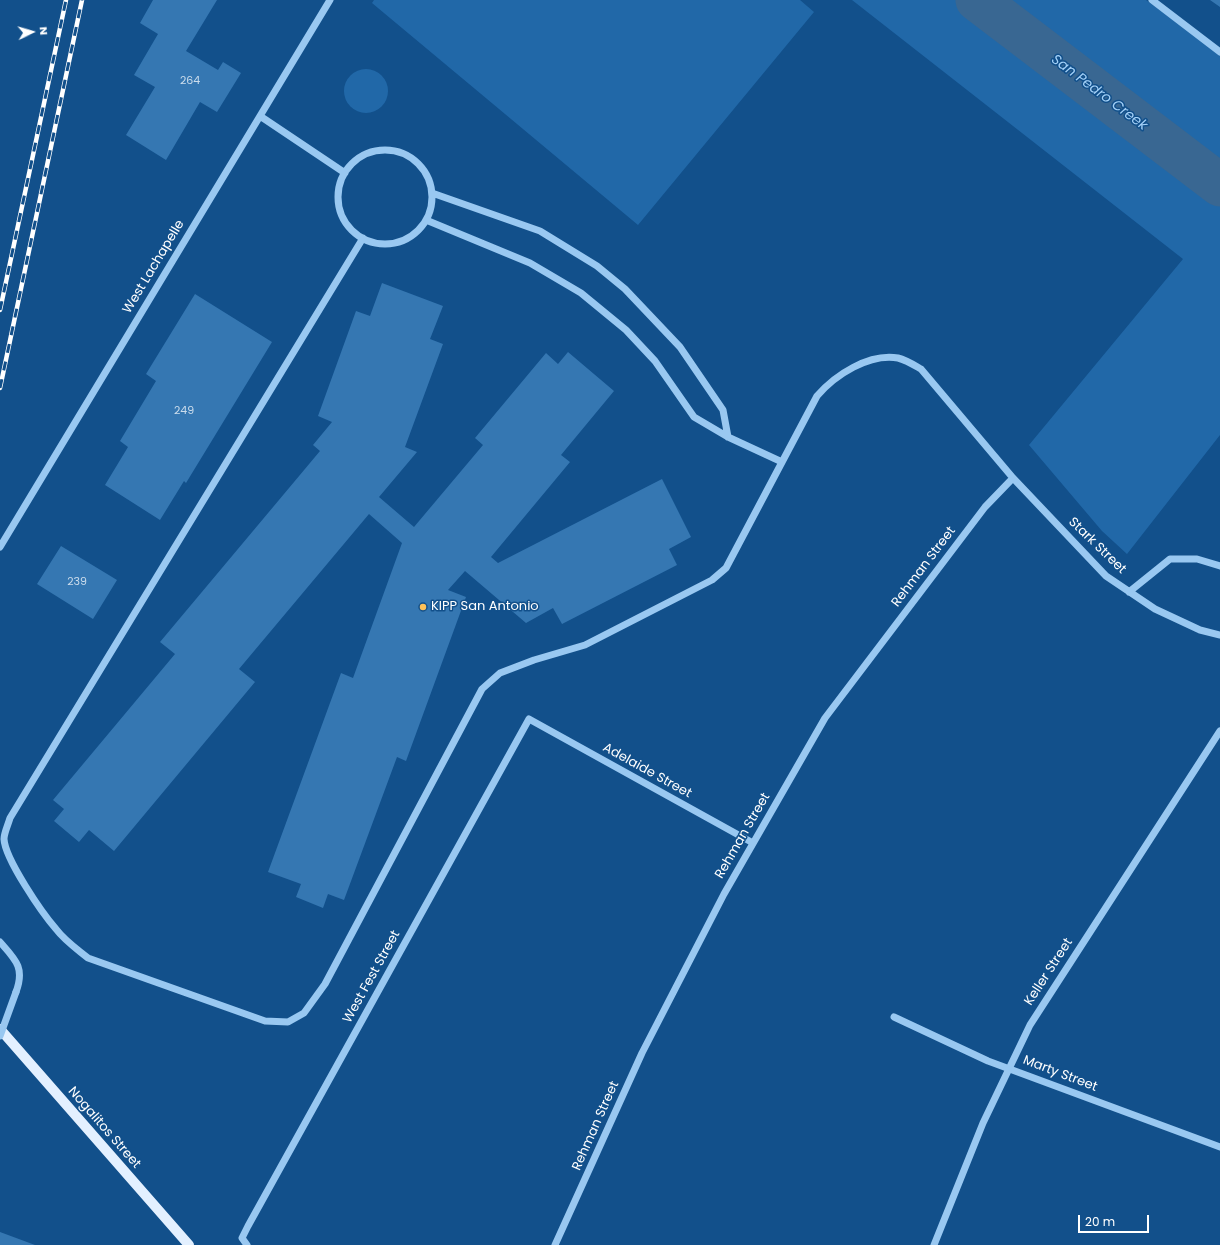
<!DOCTYPE html>
<html>
<head>
<meta charset="utf-8">
<style>
  body { margin:0 }
  #map { position:relative; width:1220px; height:1245px; overflow:hidden; background:#12508b; font-family:Poppins,sans-serif }
  canvas { display:block }
  .north { position:absolute; left:12px; top:12px; width:40px; height:40px; -webkit-text-stroke:3px #12508b; paint-order:stroke; rotate:85deg; font-size:11px; font-weight:700; line-height:16px; text-align:center; color:#fff }
  .north::after { content:''; display:block; margin:auto; width:14px; height:18px; background:#fff; clip-path:polygon(50% 0,100% 100%,50% 72%,0 100%) }
  .scale { position:absolute; left:1078px; top:1215px; width:71px; height:18px; box-sizing:border-box; border:2px solid #fff; border-top:0; padding-left:5px; font-size:12px; line-height:14px; white-space:nowrap; color:#fff; -webkit-text-stroke:3px #12508b; paint-order:stroke }
</style>
</head>
<body>
<div id="map">
<canvas width="1220" height="1245"></canvas>
<div class="north">N</div>
<div class="scale">20 m</div>
</div>
<script>
const g = document.querySelector('canvas').getContext('2d');
g.lineJoin = 'round';
function paint(path, color) { g.fillStyle = color; g.fill(path, 'evenodd'); }
function strokePath(path, color, width, dash) { g.strokeStyle = color; g.lineWidth = width; g.lineCap = dash ? 'butt' : 'round'; g.setLineDash(dash || []); g.stroke(path); }
function write(font, color, halo, rows, align = 'center') {
  g.font = font + ' Poppins,sans-serif'; g.lineWidth = 3; g.setLineDash([]); g.textBaseline = 'middle'; g.strokeStyle = halo; g.fillStyle = color; for (const [text, x, y, turn = 0] of rows) {
    g.save(); g.translate(x, y); g.rotate((+turn || 0) * Math.PI / 180); g.textAlign = isNaN(turn) ? turn : align; if (halo) g.strokeText(text, 0, 0); g.fillText(text, 0, 0); g.restore();
  }
}
paint(new Path2D(`
  M 374,0 L 800,0 L 814,12 L 638,225 L 372,3 Z
  M 852,0 L 1146,0 L 1220,54 L 1220,435 L 1127,554 L 1102,531 L 1029,445 L 1183,259 Z
  M344 91a22 22 0 1 1 44 0a22 22 0 1 1-44 0Z`), '#2168a8');
strokePath(new Path2D(`
  M 977,0 L 1220,185`), '#396792', 43);
paint(new Path2D(`
  M 153,0 L 217,0 L 186,51 L 218,70 L 223,62 L 241,73 L 217,112 L 200,102 L 166,160 L 126,135 L 155,87 L 134,75 L 158,34 L 140,23 Z
  M 1210,0 L 1220,0 L 1220,7 Z
  M 382,283 L 443,306 L 430,339 L 443,344 L 405,447 L 417,452 L 379,497 L 414,527 L 483,445 L 475,438 L 546,353 L 558,364 L 568,352 L 614,391 L 561,455 L 570,462 L 491,557 L 498,563 L 662,479 L 691,537 L 669,549 L 677,565 L 562,624 L 553,608 L 526,623 L 465,571 L 448,590 L 466,597 L 406,761 L 397,757 L 344,900 L 328,894 L 323,908 L 296,897 L 301,884 L 268,872 L 341,673 L 353,678 L 402,543 L 369,514 L 239,669 L 255,682 L 114,851 L 89,830 L 79,842 L 54,821 L 64,809 L 53,800 L 175,654 L 160,642 L 320,451 L 313,445 L 332,422 L 318,416 L 356,311 L 370,316 Z
  M 195,294 L 272,342 L 186,483 L 184,481 L 160,520 L 105,485 L 128,447 L 120,441 L 156,381 L 146,374 Z
  M 61,546 L 117,580 L 93,619 L 37,584 Z
  M 0,1232 L 35,1245 L 0,1245 Z`), '#3577b2');
strokePath(new Path2D(`
  M 1152,0 L 1220,52
  M 260,116 L 345,173
  M338 197a47 47 0 1 1 94 0a47 47 0 1 1-94 0Z
  M 432,193 L 540,231 L 597,266 L 625,289 L 680,347 L 723,410 L 728,437
  M 426,220 L 530,263 L 581,293 L 626,330 L 655,361 L 694,417 L 728,437 L 782,462
  M 363,238 L 10,818 C 8,825 4,833 4,839 C 5,859 42,913 56,929 C 65,941 77,949 88,958 L 265,1021 L 288,1022 L 304,1013 L 325,984 L 482,689 L 500,673 L 534,660 L 585,645 L 712,580 L 726,568 L 817,396 C 835,375 869,353 898,358 C 906,360 914,365 921,369 L 1013,478 L 1106,576 L 1155,609 L 1200,630 L 1220,635
  M 0,547 L 330,0
  M 1129,592 L 1170,559 L 1197,559 L 1220,566
  M 0,942 C 16,960 25,968 16,992
  M 894,1017 L 988,1061 L 1220,1147
  M 247,1245 L 242,1238 L 248,1226 L 529,719 L 753,843
  M 555,1245 L 642,1053 L 724,894 L 825,718 L 985,507 L 1013,478
  M 934,1245 L 983,1123 L 1030,1025 L 1220,731`), '#99c8f1', 7);
strokePath(new Path2D(`
  M 0,1029 L 189,1245`), '#e3f0ff', 10);
const rail = new Path2D(`
  M 0,310 L 66,0
  M 0,388 L 82,0`);
strokePath(rail, '#fff', 4.5);
strokePath(rail, '#12508b', 3, [9]);
strokePath(new Path2D(`
  M 0,1036 L 16,992`), '#99c8f1', 7);
for (const [x, y, r, color] of [
  [423,607,4,"#ffc259"]
]) { const dot = new Path2D(); dot.arc(x, y, r, 0, 2 * Math.PI); g.fillStyle = color; g.fill(dot); strokePath(dot, '#12508b', 1.5); }
write('11px', '#ccddec', null, [
  ["264",190,81],
  ["249",184,411],
  ["239",77,582]
]);
write('13px', '#fff', '#12508b', [
  ["West Lachapelle",154,267,-59],
  ["Stark Street",1097,546,44],
  ["Rehman Street",924,567,-53],
  ["Adelaide Street",647,771,29],
  ["Rehman Street",743,836,-60],
  ["Keller Street",1049,972,-57],
  ["West Fest Street",372,977,-61],
  ["Marty Street",1060,1074,21],
  ["Rehman Street",596,1126,-66],
  ["Nogalitos Street",104,1128,49]
]);
write('13px', '#fff', '#12508b', [
  ["KIPP San Antonio",431,607]
], 'left');
write('italic 14px', '#a4d1f8', '#12508b', [
  ["San Pedro Creek",1099,93,37]
]);
</script>
</body>
</html>
